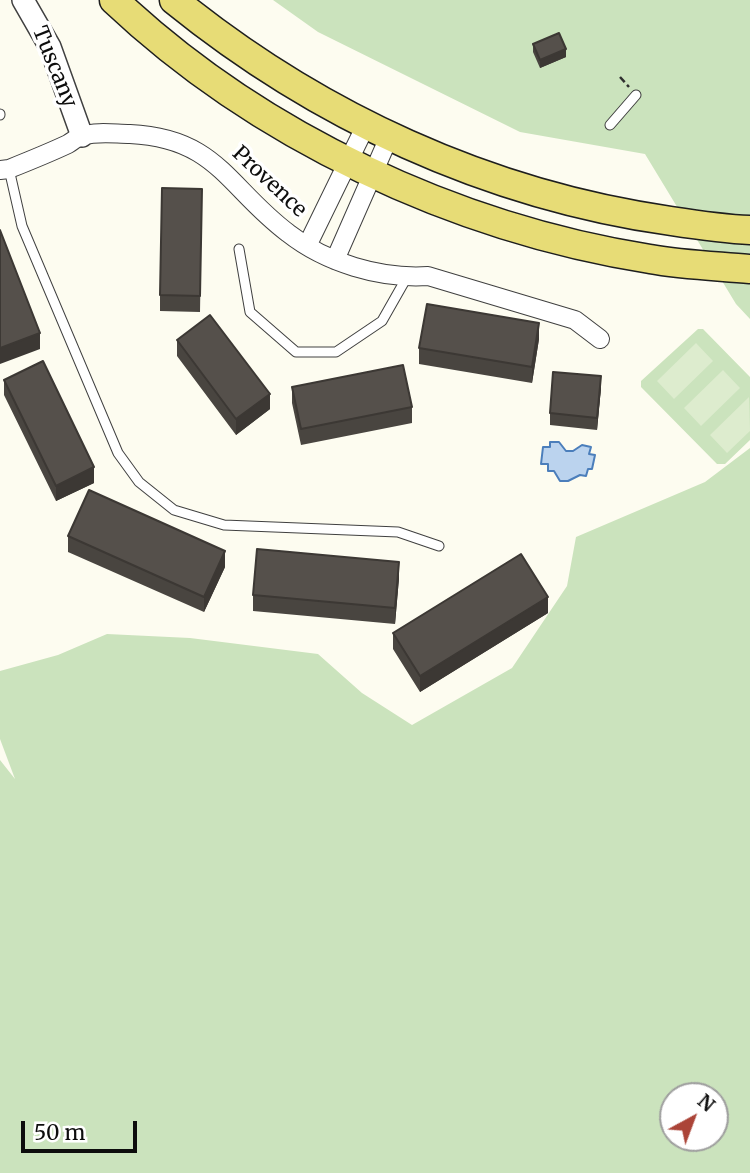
<!DOCTYPE html>
<html>
<head>
<meta charset="utf-8">
<style>
  body { margin:0 }
  #map { position:relative; width:750px; height:1173px; overflow:hidden; background:#fdfcf0; font-family:Merriweather,serif }
  canvas { display:block }
  .north { position:absolute; left:659px; top:1082px; width:70px; height:70px; box-sizing:border-box; background:#fff; border:2px solid #9e9e9e; border-radius:50%; rotate:41deg; font-size:19px; font-weight:700; line-height:28px; text-align:center; color:#0d0d0d }
  .north::after { content:''; display:block; margin:auto; width:24px; height:32px; background:#ab4438; clip-path:polygon(50% 0,100% 100%,50% 72%,0 100%) }
  .scale { position:absolute; left:21px; top:1121px; width:116px; height:32px; box-sizing:border-box; border:4px solid #0d0d0d; border-top:0; padding-left:9px; font-size:21px; line-height:24px; white-space:nowrap; color:#0d0d0d; -webkit-text-stroke:5px #fff; paint-order:stroke }
</style>
</head>
<body>
<div id="map">
<canvas width="750" height="1173"></canvas>
<div class="north">N</div>
<div class="scale">50 m</div>
</div>
<script>
const g = document.querySelector('canvas').getContext('2d');
g.lineJoin = 'round';
function paint(path, color) { g.fillStyle = color; g.fill(path, 'evenodd'); }
function strokePath(path, color, width, dash) { g.strokeStyle = color; g.lineWidth = width; g.lineCap = dash ? 'butt' : 'round'; g.setLineDash(dash || []); g.stroke(path); }
function write(font, color, halo, rows, align = 'center') {
  g.font = font + ' Merriweather,serif'; g.lineWidth = 7; g.setLineDash([]); g.textBaseline = 'middle'; g.strokeStyle = halo; g.fillStyle = color; for (const [text, x, y, turn = 0] of rows) {
    g.save(); g.translate(x, y); g.rotate((+turn || 0) * Math.PI / 180); g.textAlign = isNaN(turn) ? turn : align; if (halo) g.strokeText(text, 0, 0); g.fillText(text, 0, 0); g.restore();
  }
}
paint(new Path2D(`
  M 273,0 L 750,0 L 750,319 L 736,304 L 645,154 L 520,132 L 318,32 Z
  M 698,329 L 703,329 L 750,377 L 750,440 L 725,464 L 717,464 L 641,387 L 641,381 Z
  M 750,448 L 750,1173 L 0,1173 L 0,760 L 15,779 L 0,739 L 0,671 L 58,655 L 107,634 L 190,638 L 318,654 L 362,693 L 412,725 L 512,668 L 567,586 L 576,537 L 705,482 ZM 673,1096 L 715,1096 L 715,1138 L 673,1138 Z`), '#cbe3bd');
paint(new Path2D(`
  M 696,343 L 713,361 L 674,399 L 657,381 Z
  M 723,370 L 740,388 L 701,426 L 684,408 Z
  M 749,397 L 750,431 L 727,453 L 710,435 Z`), '#ddecce');
const water = new Path2D(`
  M 550,442 L 559,442 L 566,451 L 573,451 L 582,445 L 591,447 L 589,454 L 595,455 L 592,469 L 588,469 L 586,476 L 580,475 L 568,481 L 560,481 L 554,471 L 548,471 L 548,464 L 541,464 L 543,447 L 550,447 Z`);
paint(water, '#bbd3ee');
strokePath(water, '#4b7ebb', 2);
const service = new Path2D(`
  M 0,114 L 0,115
  M 610,125 L 636,95
  M 9,169 L 22,226 L 118,453 L 139,482 L 174,510 L 224,525 L 398,532 L 439,546
  M 239,249 L 250,312 L 296,352 L 336,352 L 382,321 L 407,277`);
const minor = new Path2D(`
  M 0,170 L 9,169 C 29,161 49,153 68,144 C 73,141 77,137 82,136 C 97,131 115,134 130,134 C 217,138 228,188 288,233 C 326,263 380,279 428,276 L 575,320 L 600,339
  M 307,246 L 366,125
  M 335,260 L 389,137`);
const tertiary = new Path2D(`
  M 23,0 L 50,47 L 82,136`);
const primary = new Path2D(`
  M 114,0 C 258,136 455,228 650,259 C 683,265 717,266 750,269
  M 174,0 C 317,116 488,195 671,221 C 697,225 723,229 750,230`);
strokePath(service, '#404040', 11);
strokePath(minor, '#404040', 20);
strokePath(tertiary, '#404040', 24);
strokePath(primary, '#1e1e1e', 31);
strokePath(new Path2D(`
  M 620,77 L 629,87`), '#2f2f2f', 2.5, [7, 3.5]);
strokePath(service, '#fff', 9);
strokePath(minor, '#fff', 18);
strokePath(tertiary, '#fff', 21);
strokePath(primary, '#e7dc76', 28);
paint(new Path2D(`
  M 533,44 L 566,57 L 540,68 L 533,52 Z
  M 202,189 L 200,312 L 160,311 L 160,295 Z
  M 539,339 L 532,383 L 419,364 L 419,348 Z
  M 177,340 L 270,409 L 236,435 L 177,356 Z
  M 4,380 L 94,483 L 56,501 L 4,395 Z
  M 292,387 L 412,407 L 412,423 L 301,445 L 292,403 Z
  M 601,388 L 597,430 L 550,425 L 550,413 Z
  M 68,536 L 225,567 L 204,612 L 68,552 Z
  M 399,578 L 395,624 L 253,611 L 253,595 Z
  M 548,613 L 420,692 L 393,649 L 393,633 Z`), '#494540');
paint(new Path2D(`
  M 566,49 L 566,57 L 540,68 L 540,60 Z
  M 539,323 L 539,339 L 532,383 L 532,367 Z
  M 40,333 L 40,349 L 0,364 L 0,348 Z
  M 601,376 L 601,388 L 597,430 L 597,418 Z
  M 270,394 L 270,409 L 236,435 L 236,419 Z
  M 94,467 L 94,483 L 56,501 L 56,486 Z
  M 225,551 L 225,567 L 204,612 L 204,597 Z
  M 399,562 L 399,578 L 395,624 L 395,608 Z
  M 548,597 L 548,613 L 420,692 L 420,676 Z`), '#3c3834');
const building = new Path2D(`
  M 559,33 L 566,49 L 540,60 L 533,44 Z
  M 162,188 L 202,189 L 200,296 L 160,295 Z
  M 0,230 L 40,333 L 0,348 Z
  M 427,304 L 539,323 L 532,367 L 419,348 Z
  M 210,315 L 270,394 L 236,419 L 177,340 Z
  M 43,361 L 94,467 L 56,486 L 4,380 Z
  M 403,365 L 412,407 L 301,429 L 292,387 Z
  M 553,372 L 601,376 L 597,418 L 550,413 Z
  M 89,490 L 225,551 L 204,597 L 68,536 Z
  M 257,549 L 399,562 L 395,608 L 253,595 Z
  M 521,554 L 548,597 L 420,676 L 393,633 Z`);
paint(building, '#55504b');
strokePath(building, '#3c3834', 2);
write('21px', '#0d0d0d', '#fff', [
  ["Tuscany",54,67,68],
  ["Provence",269,182,43]
]);
</script>
</body>
</html>
